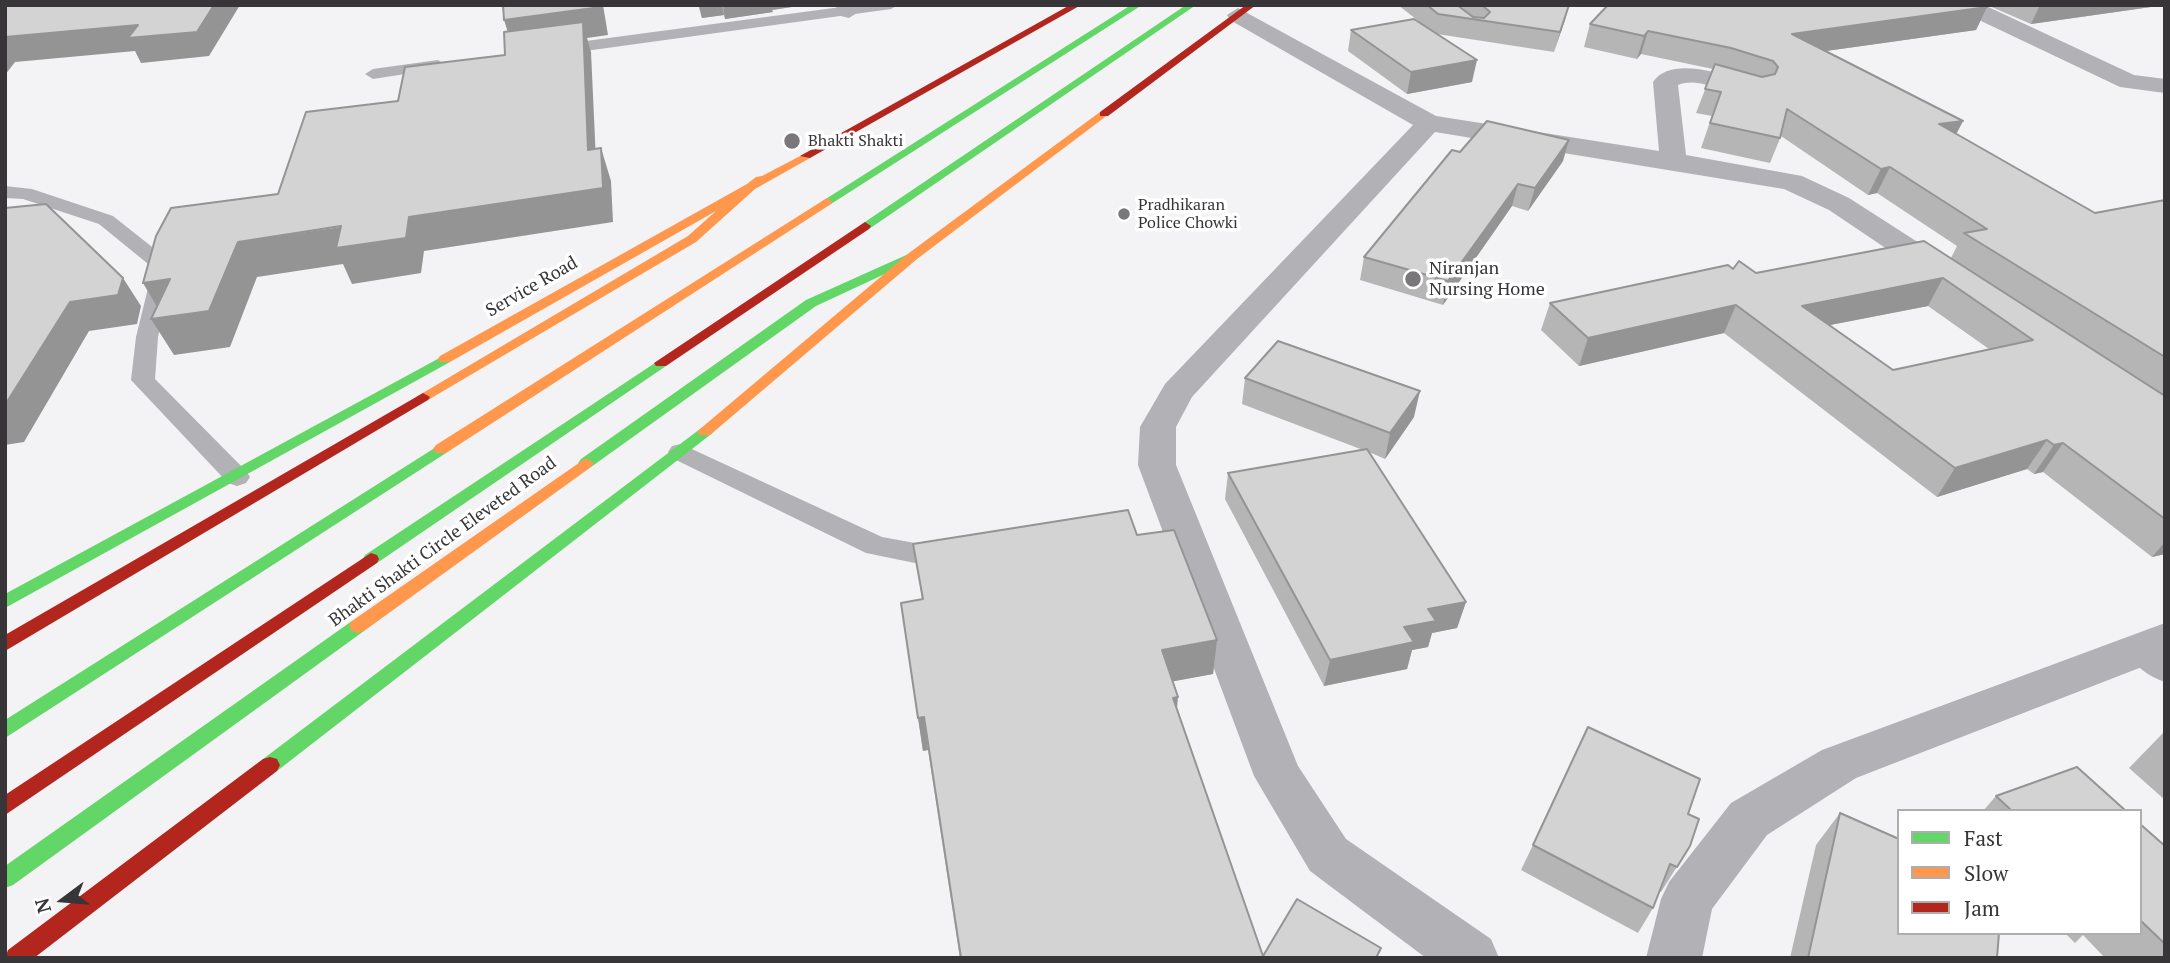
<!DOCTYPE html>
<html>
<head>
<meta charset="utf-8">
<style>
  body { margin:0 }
  #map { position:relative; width:2170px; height:963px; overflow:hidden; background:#f3f2f4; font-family:"PT Serif",serif }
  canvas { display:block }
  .frame { position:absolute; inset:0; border:7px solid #373537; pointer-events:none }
  .legend { position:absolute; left:1897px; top:809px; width:245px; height:126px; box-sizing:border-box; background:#fff; border:2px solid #afaeaf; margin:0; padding:9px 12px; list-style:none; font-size:21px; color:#373537 }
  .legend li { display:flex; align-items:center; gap:14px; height:35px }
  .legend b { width:35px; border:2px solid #afaeaf }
  .north { position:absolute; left:28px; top:865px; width:70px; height:70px; -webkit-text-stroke:5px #fff; paint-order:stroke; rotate:254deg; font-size:19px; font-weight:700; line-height:28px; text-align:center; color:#373537 }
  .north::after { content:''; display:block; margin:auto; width:24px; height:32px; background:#373537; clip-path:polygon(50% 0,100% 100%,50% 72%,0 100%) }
</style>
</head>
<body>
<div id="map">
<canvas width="2170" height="963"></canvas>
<div class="frame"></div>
<ul class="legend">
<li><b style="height:9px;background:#63d668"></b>Fast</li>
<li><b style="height:9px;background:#ff974d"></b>Slow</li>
<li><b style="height:9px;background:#b3261e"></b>Jam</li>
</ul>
<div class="north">N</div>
</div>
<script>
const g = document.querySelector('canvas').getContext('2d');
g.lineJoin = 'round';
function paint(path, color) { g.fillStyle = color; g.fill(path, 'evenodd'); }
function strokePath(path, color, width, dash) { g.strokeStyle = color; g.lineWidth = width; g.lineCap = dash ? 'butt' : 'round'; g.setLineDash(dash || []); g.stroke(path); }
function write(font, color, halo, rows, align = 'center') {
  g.font = font + ' "PT Serif",serif'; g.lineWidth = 7; g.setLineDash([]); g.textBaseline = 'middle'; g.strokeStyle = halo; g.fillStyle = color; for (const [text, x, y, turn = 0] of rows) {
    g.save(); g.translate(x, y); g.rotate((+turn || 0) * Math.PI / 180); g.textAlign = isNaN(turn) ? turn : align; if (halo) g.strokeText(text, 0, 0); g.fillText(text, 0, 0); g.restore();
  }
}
paint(new Path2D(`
  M 856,5 L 898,5 L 891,9 L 556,55 L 548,50 L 556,45 Z
  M 438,60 L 446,65 L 444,68 L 373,79 L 365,74 L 373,69 Z
  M 5,186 L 32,189 L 113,216 L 171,262 L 175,266 L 158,337 L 155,379 L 246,471 L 250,477 L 246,483 L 237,486 L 228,483 L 131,380 L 136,337 L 153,268 L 99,224 L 23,199 L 5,198 Z
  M 681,444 L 882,537 L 915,543 L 948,538 L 958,541 L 962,548 L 958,555 L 915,563 L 866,553 L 672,458 L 668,452 L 672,446 Z
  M 2140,638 L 2165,653 L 2165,682 C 2149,677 2133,665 2125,650 L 2129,642 Z`), '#b2b1b6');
paint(new Path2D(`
  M 835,5 L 857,5 L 860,11 L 849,18 L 841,16 Z
  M 1955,5 L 1984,5 L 2134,75 L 2165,79 L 2165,93 L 2120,87 L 1958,10 Z
  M 1238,8 L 1436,116 L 1659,151 L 1653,82 C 1673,52 1736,79 1763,87 L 1766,92 L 1763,97 C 1734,104 1707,74 1678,85 L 1686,155 L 1802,176 L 1849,198 L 1955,266 L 1960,273 L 1955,280 L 1944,282 L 1933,280 L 1829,210 L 1784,189 L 1435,132 L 1192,397 L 1176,427 L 1176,465 L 1298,766 L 1346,839 L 1491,939 L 1499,958 L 1426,958 L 1310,871 L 1254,776 L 1138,465 L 1140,427 L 1165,384 L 1413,125 L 1230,20 L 1227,15 Z
  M 2165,623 L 2165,658 L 1856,778 L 1767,835 L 1712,909 L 1702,958 L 1646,958 L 1661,899 L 1669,882 L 1731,803 L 1822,750 Z`), '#b2b1b6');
paint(new Path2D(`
  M 1131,5 L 1142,5 L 831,204 L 827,206 L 821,202 Z
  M 1186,5 L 1196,5 L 869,229 L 865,230 L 859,226 Z
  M 913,252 L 917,253 L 917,259 L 816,306 L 591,467 L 581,467 L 578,463 L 581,459 L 806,300 Z
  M 445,355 L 450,356 L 452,359 L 450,362 L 5,608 L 5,594 Z
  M 661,359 L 668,363 L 666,366 L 377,563 L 365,563 L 363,559 L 365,555 Z
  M 705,427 L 710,429 L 713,432 L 710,435 L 277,771 L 270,773 L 263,771 L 260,765 L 263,759 L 700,429 Z
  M 441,444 L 449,449 L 446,453 L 5,738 L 5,720 Z
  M 358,619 L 364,621 L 367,626 L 364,631 L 13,885 L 5,888 L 5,866 L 352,621 Z`), '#63d668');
paint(new Path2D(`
  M 1100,112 L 1109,114 L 917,259 L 710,435 L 700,435 L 697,432 L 700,429 L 909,253 Z
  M 806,153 L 812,156 L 810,158 L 755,189 L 696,242 L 428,400 L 423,401 L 416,397 L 688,236 L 716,211 L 450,362 L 440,362 L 438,359 L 440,356 L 747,184 L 756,177 L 762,176 Z
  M 827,198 L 833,202 L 831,204 L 446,453 L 436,453 L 433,449 L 436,445 Z
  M 586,458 L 594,463 L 591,467 L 364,631 L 358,633 L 352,631 L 349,626 L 352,621 Z`), '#ff974d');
paint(new Path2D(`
  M 1070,5 L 1081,5 L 810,158 L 800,156 Z
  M 1246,5 L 1256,5 L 1108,116 L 1100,116 L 1100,112 Z
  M 865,222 L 871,226 L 869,229 L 666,366 L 656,366 L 654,363 Z
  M 423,393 L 430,397 L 428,400 L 5,651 L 5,635 Z
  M 371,553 L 377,555 L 379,559 L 377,563 L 5,815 L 5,795 Z
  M 270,757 L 277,759 L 280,765 L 277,771 L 34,958 L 5,958 L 8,950 L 263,759 Z`), '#b3261e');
paint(new Path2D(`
  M 698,5 L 805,5 L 772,10 L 773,12 L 725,19 L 724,15 L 702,18 Z
  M 1398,5 L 1569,5 L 1554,52 L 1437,34 L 1472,82 L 1407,94 L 1348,51 L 1351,30 L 1426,27 Z
  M 1987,5 L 2165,5 L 2031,24 Z
  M 1987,7 L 1976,30 L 1826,51 L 1963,121 L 1956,134 L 2095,213 L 2165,200 L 2165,554 L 2152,557 L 2043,472 L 2034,474 L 2027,469 L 1937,497 L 1724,333 L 1579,366 L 1541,330 L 1550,303 L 1733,269 L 1756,273 L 1951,258 L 1957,246 L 1877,193 L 1868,195 L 1781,136 L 1770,163 L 1701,148 L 1712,116 L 1696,113 L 1713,69 L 1641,54 L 1637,59 L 1584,47 L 1590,24 ZM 1928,306 L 1989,349 L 1893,370 L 1830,325 Z
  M 1460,152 L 1563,161 L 1528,211 L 1512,206 L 1443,305 L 1360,280 L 1364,257 Z
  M 1245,378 L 1414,417 L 1385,459 L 1369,452 L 1466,602 L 1457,628 L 1432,633 L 1428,647 L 1412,650 L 1407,669 L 1324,686 L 1225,499 L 1228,473 L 1363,450 L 1242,404 Z
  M 1137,535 L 1217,640 L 1213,674 L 1173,681 L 1177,710 L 1263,956 L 1378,958 L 960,958 L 928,750 L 923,751 L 901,603 L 922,599 L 913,544 Z
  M 2164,732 L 2165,732 L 2165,800 L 2129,768 Z
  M 1996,796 L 2126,811 L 1983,811 Z
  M 1840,813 L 1899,933 L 1997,958 L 1790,958 L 1816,845 Z
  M 1688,814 L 1690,846 L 1661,892 L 1660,891 L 1653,908 L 1638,933 L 1521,870 L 1533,845 Z
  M 2140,824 L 2165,846 L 2165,958 L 2105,958 L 2083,935 L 2075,943 L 2065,933 L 2140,933 Z`), '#b6b5b6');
paint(new Path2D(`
  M 214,5 L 240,5 L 209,56 L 141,63 L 135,51 L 15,62 L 5,75 L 5,37 L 138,25 Z
  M 603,5 L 608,35 L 587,38 L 591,52 L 597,183 L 513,48 L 504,20 Z
  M 699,5 L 722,5 L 724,15 L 702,18 Z
  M 723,5 L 805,5 L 772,10 L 773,12 L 725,19 Z
  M 1569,5 L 1565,20 L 1554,52 L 1560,32 Z
  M 2040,5 L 2165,5 L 2031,24 Z
  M 1987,7 L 1976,30 L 1783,57 L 1792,34 Z
  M 1648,31 L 1641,54 L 1637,59 L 1644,36 Z
  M 1477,60 L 1472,82 L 1407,94 L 1411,72 Z
  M 1963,121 L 1950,146 L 1939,124 Z
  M 1569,140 L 1563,161 L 1528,211 L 1535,188 Z
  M 601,148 L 611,181 L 613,222 L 424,251 L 421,273 L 352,284 L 343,264 L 257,277 L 230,347 L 174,355 L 151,319 L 163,317 L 143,283 L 238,242 L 409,217 Z
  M 1890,167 L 1877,193 L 1868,195 L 1881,169 Z
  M 1518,184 L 1512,206 L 1443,305 L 1448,281 Z
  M 123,278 L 141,306 L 137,324 L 89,331 L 24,442 L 5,445 L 5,405 L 70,302 Z
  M 1943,278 L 1928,306 L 1789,333 L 1802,306 Z
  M 1736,305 L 1724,333 L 1579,366 L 1588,338 Z
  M 1420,391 L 1414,417 L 1385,459 L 1390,433 Z
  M 2047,440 L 2027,469 L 1937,497 L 1955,468 Z
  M 2063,443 L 2043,472 L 2034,474 L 2054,445 Z
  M 2165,542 L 2165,554 L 2152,557 Z
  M 1466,602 L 1457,628 L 1432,633 L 1428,647 L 1412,650 L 1407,669 L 1324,686 L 1330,660 L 1404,627 L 1428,609 Z
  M 1217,640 L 1213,674 L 1159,684 L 1162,650 Z
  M 1178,697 L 1175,730 L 1173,698 Z
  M 924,717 L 928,750 L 923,751 L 918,718 Z`), '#949494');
const building = new Path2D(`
  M 5,5 L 214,5 L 197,32 L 128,38 L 138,25 L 5,37 Z
  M 503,5 L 600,5 L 601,7 L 504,20 Z
  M 1427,5 L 1457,5 L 1473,17 L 1484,18 L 1490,12 L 1482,5 L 1569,5 L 1560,32 L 1438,14 Z
  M 1608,5 L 1987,5 L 1987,7 L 1792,34 L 1963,121 L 1939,124 L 2095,213 L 2165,200 L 2165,357 L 1964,233 L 1987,229 L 1890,167 L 1881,169 L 1787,109 L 1780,138 L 1710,123 L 1721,92 L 1705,89 L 1715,64 L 1762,77 L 1775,74 L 1778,67 L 1773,61 L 1731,48 L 1648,31 L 1644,36 L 1590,24 Z
  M 1414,19 L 1477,60 L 1411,72 L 1351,30 Z
  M 583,22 L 588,150 L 601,148 L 603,188 L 409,217 L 406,238 L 336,248 L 341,226 L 238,242 L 209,311 L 151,319 L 170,279 L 143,283 L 156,236 L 171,208 L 278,194 L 306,112 L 398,101 L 405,67 L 505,55 L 504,32 Z
  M 1487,121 L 1569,140 L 1535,188 L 1518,184 L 1448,281 L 1364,257 L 1452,150 L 1460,152 Z
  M 46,204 L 123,278 L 118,295 L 70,302 L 5,405 L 5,208 Z
  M 1924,241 L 2165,396 L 2165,519 L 2063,443 L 2054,445 L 2047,440 L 1955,468 L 1736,305 L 1588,338 L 1550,303 L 1728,265 L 1733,269 L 1739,261 L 1756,273 ZM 1943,278 L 2033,340 L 1893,370 L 1802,306 Z
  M 1278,341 L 1420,391 L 1390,433 L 1245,378 Z
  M 1367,449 L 1466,602 L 1428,609 L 1436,621 L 1404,627 L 1414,642 L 1330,660 L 1228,473 Z
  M 1128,510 L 1137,535 L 1174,530 L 1217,640 L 1162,650 L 1178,697 L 1173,698 L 1263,956 L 1297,899 L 1381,948 L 1376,958 L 961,958 L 924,717 L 918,718 L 901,603 L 923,599 L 913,544 Z
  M 1588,727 L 1700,779 L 1688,814 L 1699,819 L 1690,846 L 1677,867 L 1670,864 L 1653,908 L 1533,845 Z
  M 2077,767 L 2126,811 L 2012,811 L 1996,796 Z
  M 1840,813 L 1899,839 L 1899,933 L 1999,933 L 1997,958 L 1808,958 Z
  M 2140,824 L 2165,846 L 2165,944 L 2140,920 Z`);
paint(building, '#d4d3d4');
strokePath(building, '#949494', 2);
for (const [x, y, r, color] of [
  [792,141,9,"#797779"],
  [1124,214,7,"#797779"],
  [1413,279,9,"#797779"]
]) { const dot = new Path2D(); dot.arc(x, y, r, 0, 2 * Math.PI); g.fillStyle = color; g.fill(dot); strokePath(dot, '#fff', 2.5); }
write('16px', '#373537', '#fff', [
  ["Bhakti Shakti",808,141],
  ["Pradhikaran",1138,205],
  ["Police Chowki",1138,223]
], 'left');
write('18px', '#373537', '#fff', [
  ["Niranjan",1429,269],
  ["Nursing Home",1429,290]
], 'left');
write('18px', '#373537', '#fff', [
  ["Service Road",532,287,-30],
  ["Bhakti Shakti Circle Eleveted Road",443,542,-36]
]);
</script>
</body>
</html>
